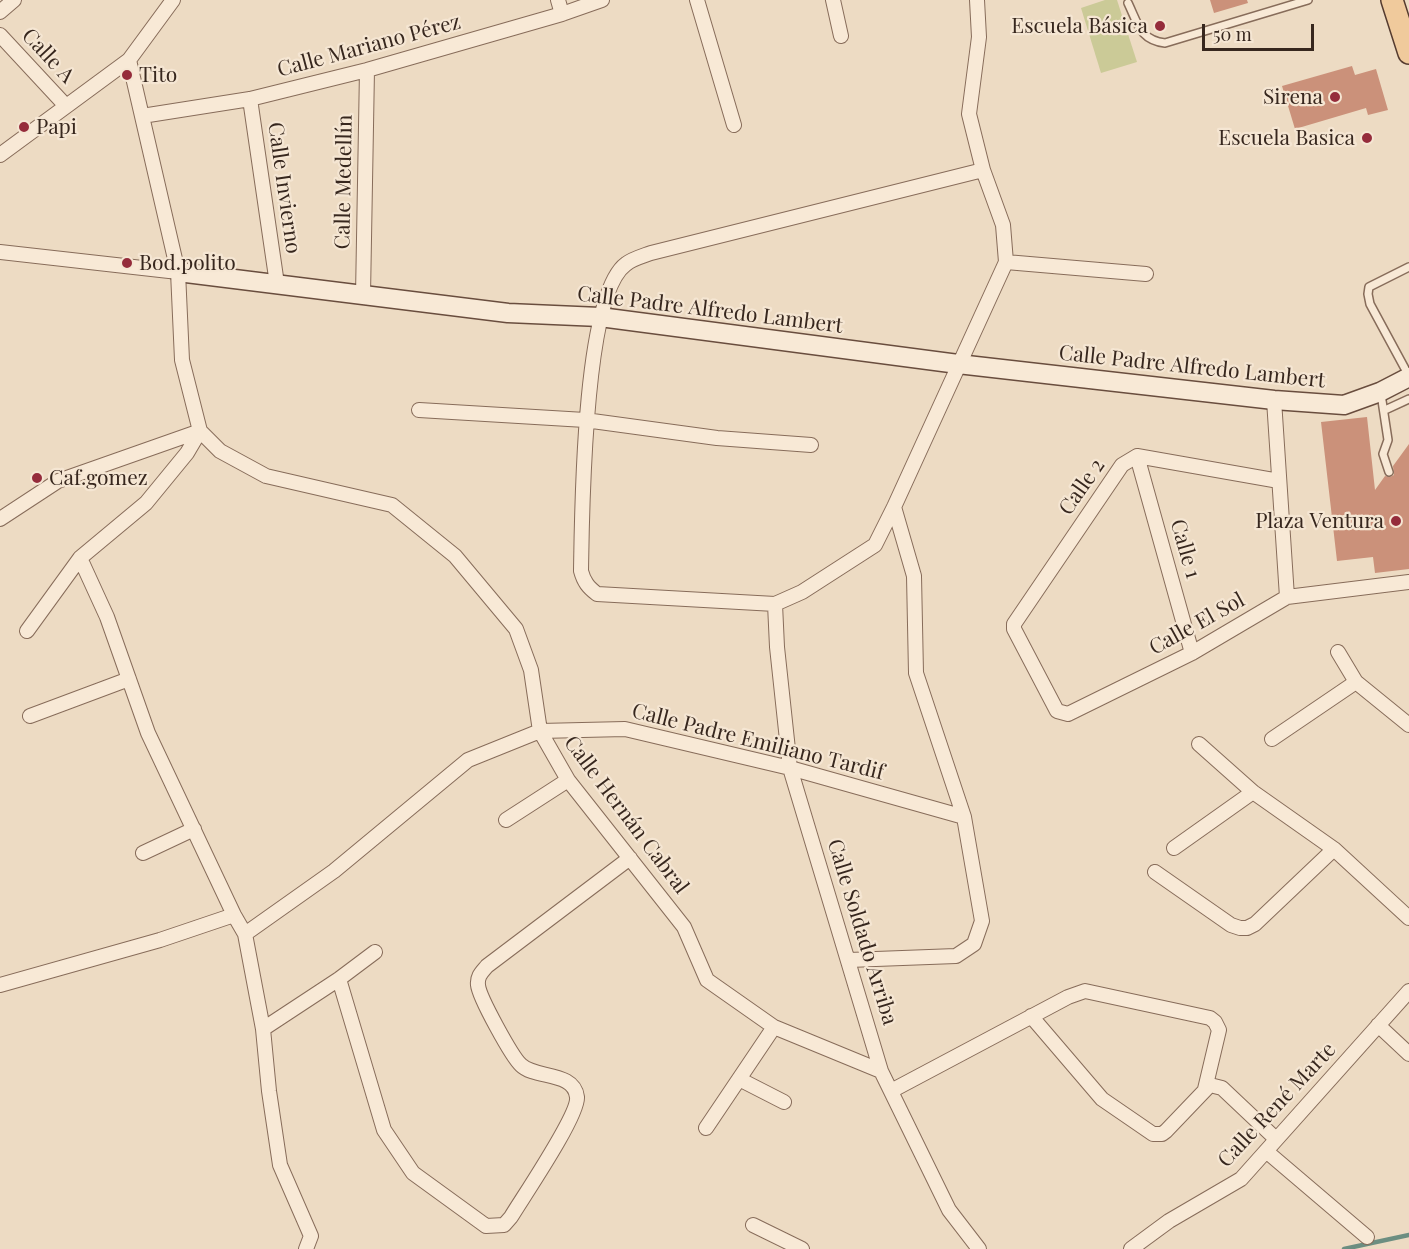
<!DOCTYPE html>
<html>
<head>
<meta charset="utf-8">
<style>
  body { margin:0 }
  #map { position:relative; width:1409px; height:1249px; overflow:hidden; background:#eddbc3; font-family:"Playfair Display",serif }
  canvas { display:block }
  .scale { position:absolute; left:1202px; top:24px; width:112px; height:27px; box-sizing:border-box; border:3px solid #37271e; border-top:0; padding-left:8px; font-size:18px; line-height:21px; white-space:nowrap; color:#37271e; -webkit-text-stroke:4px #f5e6d3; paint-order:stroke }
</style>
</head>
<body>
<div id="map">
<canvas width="1409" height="1249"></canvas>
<div class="scale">50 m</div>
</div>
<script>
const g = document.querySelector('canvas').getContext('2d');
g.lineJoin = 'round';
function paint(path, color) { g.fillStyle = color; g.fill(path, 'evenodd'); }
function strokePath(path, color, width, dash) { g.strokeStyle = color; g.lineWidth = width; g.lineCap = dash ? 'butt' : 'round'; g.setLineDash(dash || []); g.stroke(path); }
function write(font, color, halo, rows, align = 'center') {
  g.font = font + ' "Playfair Display",serif'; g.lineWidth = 4.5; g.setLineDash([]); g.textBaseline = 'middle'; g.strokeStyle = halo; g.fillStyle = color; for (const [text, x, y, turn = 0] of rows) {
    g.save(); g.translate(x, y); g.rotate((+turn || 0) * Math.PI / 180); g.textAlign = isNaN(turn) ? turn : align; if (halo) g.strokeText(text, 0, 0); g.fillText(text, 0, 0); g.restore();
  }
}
paint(new Path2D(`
  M 1105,0 L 1117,0 L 1137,62 L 1101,73 L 1081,8 Z`), '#cbca97');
strokePath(new Path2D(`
  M 1344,1249 L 1409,1235`), '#6c8e81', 4.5);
paint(new Path2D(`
  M 1210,0 L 1247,0 L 1248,3 L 1214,13 Z
  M 1352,66 L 1355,75 L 1376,69 L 1388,110 L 1368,115 L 1366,108 L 1295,129 L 1282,86 Z
  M 1367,417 L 1375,490 L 1385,476 L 1390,477 L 1394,475 L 1393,466 L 1409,444 L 1409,569 L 1375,573 L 1373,557 L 1337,561 L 1321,422 Z`), '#cb917a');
const lane = new Path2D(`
  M 1128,3 C 1138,24 1140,40 1165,43 L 1308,0
  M 1409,267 L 1369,287 L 1368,294 L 1370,304 L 1409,376
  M 1381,394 L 1388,440 L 1383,454 L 1389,472
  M 1385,410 L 1409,399`);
const street = new Path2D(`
  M 173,0 L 129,60 L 178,272 L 182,360 L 200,431 L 220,451 L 266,476 L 392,505 L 455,556 L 516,629 L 531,670 L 540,731 L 568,780 L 684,927 L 707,980 L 774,1027 L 881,1071
  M 558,0 L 562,14
  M 697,0 L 734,125
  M 833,0 L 841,36
  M 977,0 L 979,37 L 969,114 L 983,170 L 1003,225 L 1006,262 L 894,507 L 875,545 L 802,592 L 775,604 L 597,594 C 588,587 584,582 581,571 C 582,515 583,295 626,264 C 632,259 643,256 651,253 L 983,170
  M 0,12 L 14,0
  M 0,35 L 66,106
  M 250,99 L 277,284
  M 142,116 L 250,99 L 367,70 L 562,14 L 602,0
  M 0,155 L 129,60
  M 0,252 L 178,272
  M 1006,262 L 1146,274
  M 363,295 L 367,70
  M 1274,400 L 1287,597
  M 419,410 L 585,420 L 717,438 L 811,445
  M 1137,456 L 1192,653
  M 1279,481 L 1137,456 L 1122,465 L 1014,624 L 1014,629 L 1057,711 L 1068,714 L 1192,653 L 1287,597 L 1409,582
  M 0,519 L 58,481 L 200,431
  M 80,558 L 107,617 L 148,733 L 234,915 L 245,934 L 263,1029 L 269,1091 L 280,1165 L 311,1236 L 306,1249
  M 775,604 L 777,647 L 790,768 L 881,1071 L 949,1210 L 979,1249
  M 27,631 L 80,558 L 146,503 L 187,453 L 200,431
  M 1338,652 L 1356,682 L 1409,725
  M 30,716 L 129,679
  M 1272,739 L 1356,682
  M 1199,744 L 1253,792 L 1334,849 L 1409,918
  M 506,820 L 568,780
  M 1174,848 L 1253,792
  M 143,853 L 194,829
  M 1155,872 L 1231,925 L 1240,928 L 1247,928 L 1255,924 L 1334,849
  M 245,934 L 334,871 L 468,760 L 540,731 L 625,729 L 790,768 L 964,817
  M 849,960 L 956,956 L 974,944 L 982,921 L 964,817 L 916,673 L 914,576 L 894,507
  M 339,979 L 384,1130 L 413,1173 L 486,1226 L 504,1225 L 511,1217 C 523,1197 579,1115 577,1097 C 574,1071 535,1079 521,1065 C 512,1057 479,997 478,985 C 477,976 482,972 487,966 L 630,858
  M 0,985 L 160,940 L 234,915
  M 1031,1016 L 1102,1099 L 1153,1134 L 1162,1134 L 1166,1131 L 1210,1085 L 1222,1088 L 1276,1139
  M 1378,1025 L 1409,1054
  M 263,1029 L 339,979 L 375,952
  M 739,1079 L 784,1102
  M 891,1091 L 1068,997 L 1085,991 L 1210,1018 L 1215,1022 L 1219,1030 L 1205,1089
  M 706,1128 L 774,1027
  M 1266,1151 L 1367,1237
  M 753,1225 L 802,1249
  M 1131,1249 L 1169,1221 L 1241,1179 L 1409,991`);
const secondary = new Path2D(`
  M 178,272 L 508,313 L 600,317 L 958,364 L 1274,400 L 1344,405 L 1380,392 L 1409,377`);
const primary = new Path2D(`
  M 1392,0 L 1409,53`);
strokePath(lane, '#876c5a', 10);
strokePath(street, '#876c5a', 16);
strokePath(secondary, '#694d3e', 21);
strokePath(primary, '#553b2f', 24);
strokePath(lane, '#f8e9d6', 7);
strokePath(street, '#f8e9d6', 14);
strokePath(secondary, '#f8e9d6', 18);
strokePath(primary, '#f0ca9c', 21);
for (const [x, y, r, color] of [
  [1160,26,6,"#952c3b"],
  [127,75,6,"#952c3b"],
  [1335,97,6,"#952c3b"],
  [24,127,6,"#952c3b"],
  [1367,138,6,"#952c3b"],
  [127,263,6,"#952c3b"],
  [37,478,6,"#952c3b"],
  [1396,521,6,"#952c3b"]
]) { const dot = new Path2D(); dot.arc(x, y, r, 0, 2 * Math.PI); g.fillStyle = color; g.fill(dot); strokePath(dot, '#f5e6d3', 2); }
write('21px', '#37271e', '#f5e6d3', [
  ["Escuela Básica",1148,26],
  ["Tito",139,75,"left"],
  ["Sirena",1323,97],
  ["Papi",36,127,"left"],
  ["Escuela Basica",1355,138],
  ["Bod.polito",139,263,"left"],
  ["Caf.gomez",49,478,"left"],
  ["Plaza Ventura",1384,521]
], 'right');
write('21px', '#37271e', '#f5e6d3', [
  ["Calle Mariano Pérez",369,46,-15],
  ["Calle A",48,56,47],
  ["Calle Medellín",344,182,-89],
  ["Calle Invierno",284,188,82],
  ["Calle Padre Alfredo Lambert",710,310,7],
  ["Calle Padre Alfredo Lambert",1192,367,6],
  ["Calle 2",1082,487,-55],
  ["Calle 1",1185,549,74],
  ["Calle El Sol",1197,624,-29],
  ["Calle Padre Emiliano Tardif",758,742,14],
  ["Calle Hernán Cabral",626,815,53],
  ["Calle Soldado Arriba",862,932,73],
  ["Calle René Marte",1277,1105,-47]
]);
</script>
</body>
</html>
